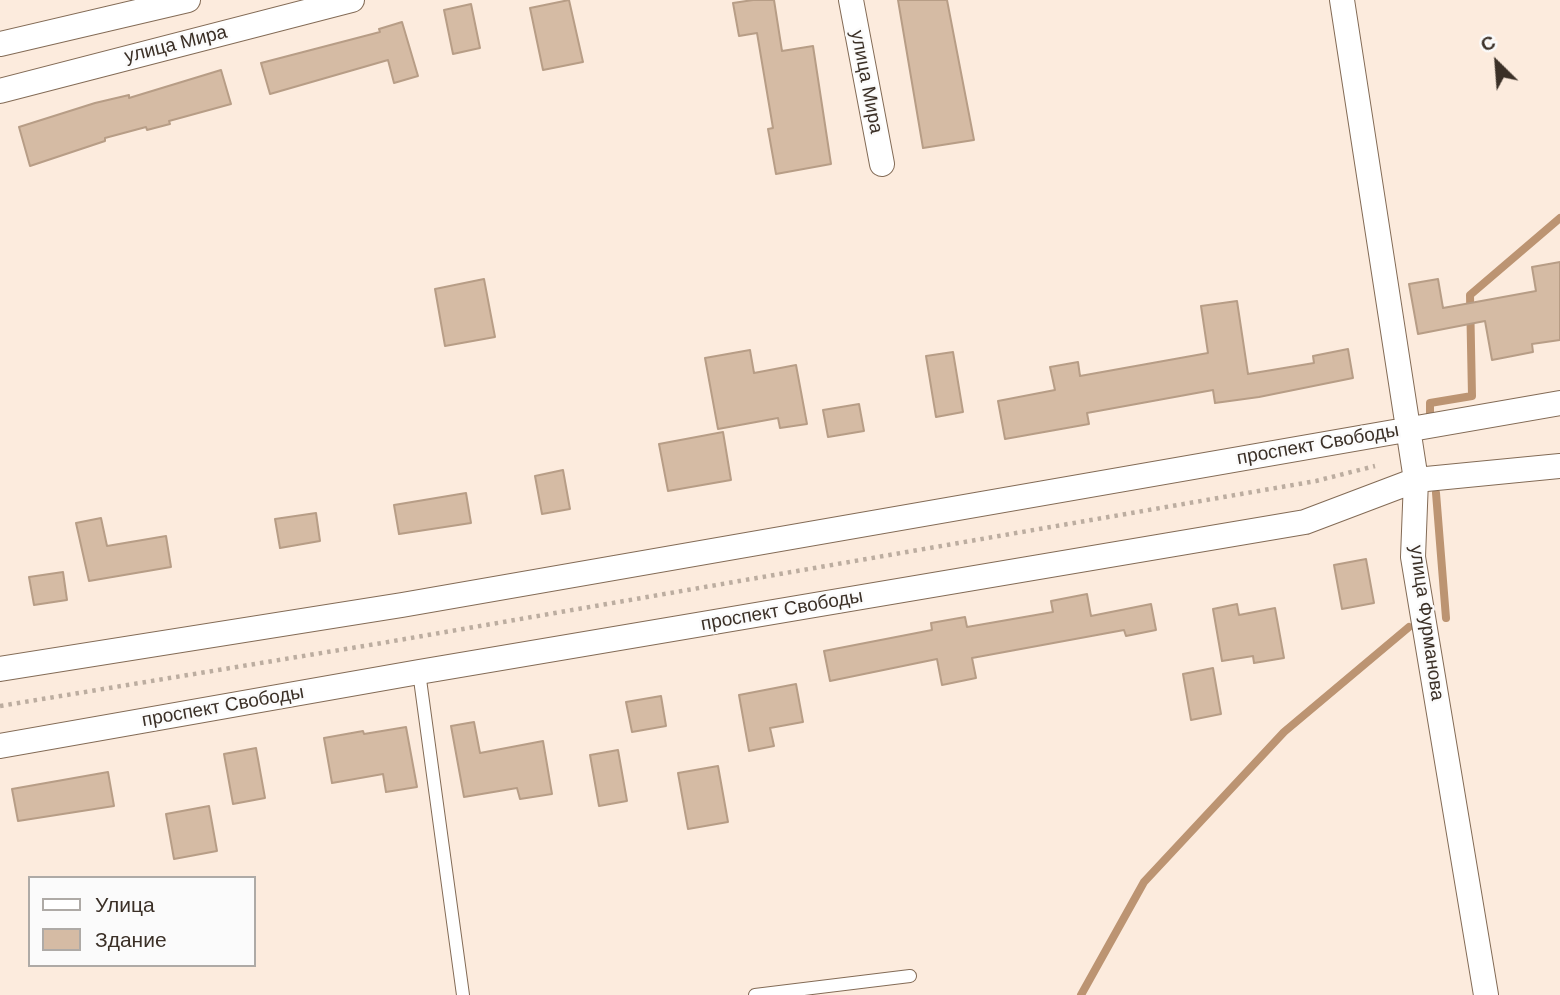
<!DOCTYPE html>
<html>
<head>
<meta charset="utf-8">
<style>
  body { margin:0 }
  #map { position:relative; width:1560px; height:995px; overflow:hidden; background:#fcebdd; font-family:"DM Sans",sans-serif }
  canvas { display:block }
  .legend { position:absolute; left:28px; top:876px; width:228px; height:91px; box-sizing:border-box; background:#fbfbfb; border:2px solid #aeaaa6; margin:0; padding:9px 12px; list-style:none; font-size:21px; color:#3b3027 }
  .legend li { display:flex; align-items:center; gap:14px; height:35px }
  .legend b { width:35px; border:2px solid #aeaaa6 }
  .north { position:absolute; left:1462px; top:28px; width:70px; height:70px; -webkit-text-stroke:5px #fbfbfb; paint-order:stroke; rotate:335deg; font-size:19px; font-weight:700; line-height:28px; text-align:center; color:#3b3027 }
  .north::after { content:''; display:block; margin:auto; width:24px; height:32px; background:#3b3027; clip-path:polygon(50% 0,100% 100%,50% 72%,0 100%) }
</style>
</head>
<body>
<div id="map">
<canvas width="1560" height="995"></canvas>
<ul class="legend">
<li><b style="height:9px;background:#fff"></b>Улица</li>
<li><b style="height:19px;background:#d5bba4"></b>Здание</li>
</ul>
<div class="north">С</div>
</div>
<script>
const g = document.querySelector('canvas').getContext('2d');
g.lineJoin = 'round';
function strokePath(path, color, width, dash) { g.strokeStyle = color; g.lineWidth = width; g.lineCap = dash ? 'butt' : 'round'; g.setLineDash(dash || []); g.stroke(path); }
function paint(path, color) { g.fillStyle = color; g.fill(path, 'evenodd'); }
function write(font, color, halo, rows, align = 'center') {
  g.font = font + ' "DM Sans",sans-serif'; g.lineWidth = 5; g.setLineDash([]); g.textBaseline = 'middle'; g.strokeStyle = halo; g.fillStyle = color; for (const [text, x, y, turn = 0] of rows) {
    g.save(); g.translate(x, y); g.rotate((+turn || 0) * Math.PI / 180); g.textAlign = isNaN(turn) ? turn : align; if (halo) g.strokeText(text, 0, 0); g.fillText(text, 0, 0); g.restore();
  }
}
strokePath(new Path2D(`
  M 1430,414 L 1430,403 L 1472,396 L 1470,295 L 1560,218
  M 1436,493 L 1446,618
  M 1081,995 L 1144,882 L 1284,732 L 1409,627`), '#bc9472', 8);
const building = new Path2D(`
  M 569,0 L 583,62 L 543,70 L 530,8 Z
  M 753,0 L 774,0 L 782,51 L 813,46 L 831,164 L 776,174 L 768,129 L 773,128 L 757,33 L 739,36 L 733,3 Z
  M 898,0 L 947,0 L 974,140 L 923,148 Z
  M 471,4 L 480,48 L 453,54 L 444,10 Z
  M 402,22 L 418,76 L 394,83 L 388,60 L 270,94 L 261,63 L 380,32 L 379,29 Z
  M 221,70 L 231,104 L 169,121 L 170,124 L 147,130 L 146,127 L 105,138 L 105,141 L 30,166 L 19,127 L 95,103 L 129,95 L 129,98 Z
  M 1560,262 L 1560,340 L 1532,344 L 1533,352 L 1492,360 L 1485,321 L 1418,334 L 1409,284 L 1438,279 L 1443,308 L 1536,291 L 1532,267 Z
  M 484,279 L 495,337 L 445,346 L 435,289 Z
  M 1237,301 L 1248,374 L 1314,363 L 1313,356 L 1348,349 L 1353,378 L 1259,397 L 1215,403 L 1213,390 L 1087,413 L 1089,424 L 1005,439 L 998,401 L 1055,390 L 1050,367 L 1078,362 L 1080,376 L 1208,353 L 1201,306 Z
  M 750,350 L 754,373 L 796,365 L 807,424 L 780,428 L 778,418 L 718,429 L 705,358 Z
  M 953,352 L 963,412 L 936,417 L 926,356 Z
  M 859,404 L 864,431 L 828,437 L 823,410 Z
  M 723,432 L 731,480 L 668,491 L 659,444 Z
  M 563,470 L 570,509 L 542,514 L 535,476 Z
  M 466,493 L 471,523 L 399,534 L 394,505 Z
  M 316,513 L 320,541 L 280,548 L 275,519 Z
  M 101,518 L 107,546 L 166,536 L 171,567 L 89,581 L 76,523 Z
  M 1366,559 L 1374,603 L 1342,609 L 1334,565 Z
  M 63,572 L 67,600 L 34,605 L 29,577 Z
  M 1087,594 L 1091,616 L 1151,604 L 1156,630 L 1126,636 L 1124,630 L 972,658 L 976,678 L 942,685 L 937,659 L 830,681 L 824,651 L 932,630 L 931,623 L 965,617 L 967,627 L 1053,612 L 1051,601 Z
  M 1237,604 L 1239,615 L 1275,608 L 1284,658 L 1254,663 L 1253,656 L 1222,661 L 1213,609 Z
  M 1213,668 L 1221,714 L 1191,720 L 1183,674 Z
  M 796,684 L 803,722 L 770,728 L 774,746 L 749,751 L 739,695 Z
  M 661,696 L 666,726 L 632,732 L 626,702 Z
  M 474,722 L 480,753 L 543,741 L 552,794 L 520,799 L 517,788 L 464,797 L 451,726 Z
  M 406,727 L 417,787 L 386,792 L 383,774 L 332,783 L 324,738 L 363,731 L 364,734 Z
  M 256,748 L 265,798 L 233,804 L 224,754 Z
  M 618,750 L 627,801 L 599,806 L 590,755 Z
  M 718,766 L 728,822 L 688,829 L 678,773 Z
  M 108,772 L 114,806 L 18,821 L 12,789 Z
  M 209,806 L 217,851 L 174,859 L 166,814 Z`);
paint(building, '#d5bba4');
strokePath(building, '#b79d86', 2);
const lane = new Path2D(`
  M 419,672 L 463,995
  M 755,995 L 910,976`);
const street = new Path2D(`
  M 851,0 L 882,164
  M 1342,0 L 1416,480 L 1413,557 L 1486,995
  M 0,44 L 188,0
  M 0,91 L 352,0
  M 0,669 L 402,605 L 1560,403
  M 0,746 L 419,672 L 1305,522 L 1416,480 L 1560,466`);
strokePath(lane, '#836b56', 14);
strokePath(street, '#836b56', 26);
strokePath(new Path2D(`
  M 0,706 L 382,643 L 1316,481 L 1375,466`), '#bcada0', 4.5, [3.5, 5]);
strokePath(lane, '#fff', 12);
strokePath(street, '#fff', 24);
write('19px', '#3b3027', '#fbfbfb', [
  ["улица Мира",176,45,-14],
  ["улица Мира",866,82,79],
  ["проспект Свободы",1318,445,-10],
  ["проспект Свободы",782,611,-10],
  ["улица Фурманова",1426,623,82],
  ["проспект Свободы",223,707,-10]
]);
</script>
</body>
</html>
